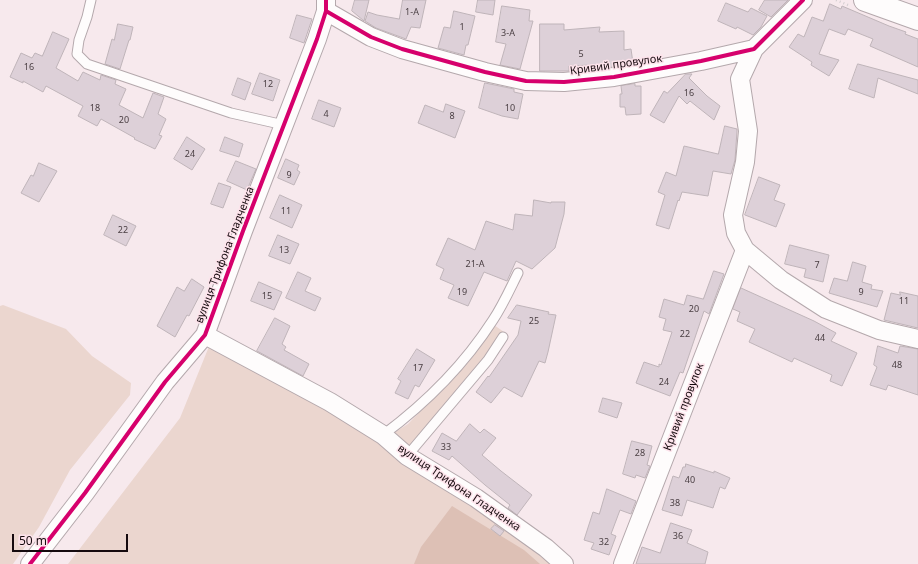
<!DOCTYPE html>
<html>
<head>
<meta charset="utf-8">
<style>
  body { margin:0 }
  #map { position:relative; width:918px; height:564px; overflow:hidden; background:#f7e9ed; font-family:"Noto Sans",sans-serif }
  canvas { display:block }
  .scale { position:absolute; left:12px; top:534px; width:116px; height:18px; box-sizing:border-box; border:2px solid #150a0e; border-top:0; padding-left:5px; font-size:12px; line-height:14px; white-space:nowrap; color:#150a0e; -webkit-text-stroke:3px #fde3eb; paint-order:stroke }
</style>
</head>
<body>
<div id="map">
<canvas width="918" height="564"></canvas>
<div class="scale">50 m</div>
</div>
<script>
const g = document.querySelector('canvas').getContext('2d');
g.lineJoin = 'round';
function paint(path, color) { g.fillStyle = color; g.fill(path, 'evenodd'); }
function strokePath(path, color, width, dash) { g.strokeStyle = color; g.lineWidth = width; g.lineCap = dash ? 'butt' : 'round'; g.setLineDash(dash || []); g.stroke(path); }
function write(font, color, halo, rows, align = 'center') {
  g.font = font + ' "Noto Sans",sans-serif'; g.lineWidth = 3; g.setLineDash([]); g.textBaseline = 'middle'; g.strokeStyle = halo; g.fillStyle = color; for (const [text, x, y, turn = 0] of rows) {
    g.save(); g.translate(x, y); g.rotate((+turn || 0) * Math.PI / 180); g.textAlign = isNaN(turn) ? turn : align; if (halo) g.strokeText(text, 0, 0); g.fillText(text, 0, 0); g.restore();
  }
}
paint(new Path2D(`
  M 3,305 L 66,329 L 92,356 L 131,383 L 130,395 L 70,470 L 39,527 L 13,564 L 0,564 L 0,306 Z
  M 494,325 L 504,332 L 486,360 L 410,448 L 392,434 L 408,424 L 444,387 Z
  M 210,344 L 328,407 L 537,548 L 554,564 L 68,564 L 180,418 Z`), '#ebd6cf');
paint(new Path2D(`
  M 452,506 L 524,550 L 540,564 L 414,564 L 421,547 Z`), '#ddc0b5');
const building = new Path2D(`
  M 355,0 L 369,0 L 364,21 L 352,11 Z
  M 403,0 L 426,0 L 420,28 L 411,27 L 406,39 L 376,28 L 365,21 L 368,12 L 377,15 L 399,19 Z
  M 478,0 L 495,0 L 493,15 L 476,12 Z
  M 765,0 L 788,0 L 771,17 L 759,10 Z
  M 726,3 L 748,12 L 751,8 L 767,16 L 761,27 L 753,35 L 737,27 L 736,29 L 718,21 Z
  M 830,4 L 841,9 L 842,6 L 889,26 L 906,32 L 905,34 L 918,39 L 918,67 L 870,46 L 873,39 L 848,29 L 845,35 L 829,29 L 819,54 L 839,60 L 829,76 L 811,65 L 812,62 L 789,47 L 798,34 L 804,37 L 812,17 L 823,21 Z
  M 502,6 L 530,10 L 529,21 L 533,21 L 520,69 L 500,65 L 506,44 L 496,42 Z
  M 454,11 L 475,16 L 468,45 L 466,45 L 464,55 L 438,48 L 444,27 L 450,28 Z
  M 297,15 L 312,19 L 304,43 L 290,38 Z
  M 118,24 L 133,27 L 130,40 L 129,40 L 120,69 L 105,64 L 112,39 L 114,40 Z
  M 540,24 L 564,24 L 564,30 L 600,27 L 599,32 L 624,31 L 624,50 L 631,49 L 633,63 L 613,67 L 593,69 L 593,65 L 569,66 L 569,71 L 540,71 Z
  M 53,32 L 69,39 L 56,68 L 78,81 L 83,72 L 100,80 L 101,75 L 116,80 L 115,84 L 126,89 L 119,105 L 143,118 L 153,93 L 164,97 L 158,114 L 166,119 L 159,135 L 162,136 L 155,149 L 134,139 L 135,138 L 101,119 L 97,126 L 78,116 L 83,106 L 46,86 L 43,92 L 23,81 L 23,83 L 10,77 L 21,53 L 32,58 L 35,53 L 42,56 Z
  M 858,64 L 918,80 L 918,94 L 878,78 L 874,98 L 849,89 Z
  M 260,73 L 280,80 L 273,101 L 252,94 Z
  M 686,74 L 692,74 L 689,78 L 707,96 L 720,106 L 714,120 L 690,101 L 687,104 L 679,96 L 664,123 L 650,115 L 664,91 L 667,93 Z
  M 238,78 L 251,83 L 245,100 L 232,95 Z
  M 485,83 L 514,89 L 514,92 L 523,94 L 518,119 L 502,116 L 479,108 Z
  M 635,84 L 635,86 L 641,86 L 641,114 L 626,115 L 625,107 L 620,107 L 620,94 L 622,94 L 621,86 Z
  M 319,100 L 341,108 L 334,127 L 312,119 Z
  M 446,104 L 465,111 L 455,138 L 418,123 L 425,105 L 443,112 Z
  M 725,126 L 737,129 L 737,131 L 735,160 L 731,174 L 713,171 L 708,196 L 682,192 L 679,201 L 678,200 L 669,229 L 656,225 L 665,195 L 658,192 L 666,172 L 676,176 L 684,146 L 718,154 Z
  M 187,137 L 205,149 L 192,170 L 174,159 Z
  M 225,137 L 243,144 L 239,157 L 220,151 Z
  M 286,159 L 299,165 L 297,170 L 300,172 L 294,185 L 278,178 Z
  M 236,161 L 256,169 L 247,190 L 227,181 Z
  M 39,163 L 57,171 L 39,202 L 21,193 L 31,175 L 33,176 Z
  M 759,177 L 780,185 L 774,200 L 785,204 L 776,227 L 745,215 Z
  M 219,183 L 231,187 L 223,208 L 211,204 Z
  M 280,195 L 302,205 L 292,228 L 270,218 Z
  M 534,200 L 551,203 L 551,202 L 565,202 L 564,214 L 555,248 L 532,269 L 516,261 L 507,281 L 484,272 L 468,306 L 448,298 L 454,285 L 440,279 L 444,269 L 436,265 L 448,238 L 475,250 L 486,221 L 513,230 L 515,214 L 532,216 Z
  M 113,215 L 136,226 L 126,246 L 104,235 Z
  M 278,235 L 299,244 L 290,264 L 269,256 Z
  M 790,245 L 829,255 L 823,282 L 804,277 L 806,269 L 785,264 Z
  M 853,262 L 866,266 L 862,282 L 872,285 L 871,289 L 883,291 L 877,307 L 829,293 L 834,278 L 847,281 Z
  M 714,271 L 724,274 L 709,314 L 704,311 L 683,373 L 680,372 L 670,396 L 636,383 L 644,362 L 659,367 L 659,364 L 661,365 L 672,332 L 663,330 L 666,319 L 659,317 L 664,299 L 684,305 L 687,295 L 703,299 Z
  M 298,272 L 311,278 L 305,291 L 321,298 L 315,311 L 286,298 Z
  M 192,279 L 204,287 L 189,316 L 187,315 L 175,337 L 157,326 L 177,287 L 184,291 Z
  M 259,282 L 282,292 L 274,310 L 251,301 Z
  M 741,288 L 814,321 L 836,333 L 831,341 L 857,353 L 842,386 L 830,381 L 832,375 L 794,358 L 792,362 L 749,342 L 755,329 L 737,321 L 740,312 L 733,309 Z
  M 900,292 L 918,296 L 918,328 L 884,320 L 891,293 L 900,295 Z
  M 517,305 L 549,312 L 548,314 L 556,315 L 548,352 L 545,363 L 539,361 L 522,397 L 504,387 L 491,403 L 476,392 L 488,376 L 489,377 L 518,335 L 521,321 L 508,318 Z
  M 275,318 L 290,326 L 282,344 L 286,347 L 284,350 L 309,364 L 303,376 L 257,351 Z
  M 878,346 L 898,353 L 900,346 L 918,349 L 918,395 L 888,385 L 886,390 L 870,385 L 877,367 L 874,365 Z
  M 417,349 L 435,360 L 419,387 L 415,385 L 408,399 L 395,393 L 401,381 L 398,379 Z
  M 603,398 L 622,403 L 617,418 L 599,412 Z
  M 470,424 L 480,433 L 484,429 L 496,438 L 482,455 L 501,471 L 532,495 L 517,515 L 508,508 L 510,505 L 485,485 L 452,456 L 449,460 L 432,451 L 442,433 L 456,441 Z
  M 632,441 L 652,446 L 647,465 L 650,466 L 645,478 L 636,475 L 635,478 L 623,474 Z
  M 686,464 L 714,473 L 714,471 L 730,478 L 725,489 L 720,487 L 713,508 L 687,500 L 682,516 L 662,510 L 673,476 L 679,478 L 683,467 L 685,467 Z
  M 607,489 L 636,501 L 631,514 L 620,510 L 611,534 L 616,536 L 609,555 L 591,549 L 594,543 L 584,540 L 593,512 L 599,514 Z
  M 671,523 L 692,530 L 687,543 L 708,552 L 705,564 L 636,564 L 642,547 L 660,553 Z
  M 495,525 L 504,531 L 500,536 L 491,529 Z`);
paint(building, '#ddd0d8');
strokePath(building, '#bfb4b9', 1);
const lane = new Path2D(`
  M 91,0 L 87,17 L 79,40 L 77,54 L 87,64 L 231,113 L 284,125
  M 383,435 C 426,403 464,365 493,320 C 503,305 510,289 518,273
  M 407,456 L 488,360 L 503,337`);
const street = new Path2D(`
  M 326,11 L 371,37 L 402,49 L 485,72 L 526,81 L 564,82 L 614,77 L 701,61 L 754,49 L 803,0
  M 754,49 L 740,79 L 748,131 L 745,162 L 733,215 L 736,233 L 745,250 L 781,280 L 826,309 L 879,330 L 918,339
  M 205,335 L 330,402 L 383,435 L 407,456 L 476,498 L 546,548 L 564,564
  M 30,564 L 85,493 L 165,382 L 205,335 L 243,231 L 317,39 L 326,11 L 326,0
  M 623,564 L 745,250`);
const secondary = new Path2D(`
  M 865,0 L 918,19`);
strokePath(lane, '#b4a8ac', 11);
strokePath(street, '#b4a8ac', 20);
strokePath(secondary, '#b4a8ac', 24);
strokePath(new Path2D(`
  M 836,0 L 848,5`), '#d2cdcf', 2.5, [1, 3]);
strokePath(lane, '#fefcfc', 9);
strokePath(street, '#fefcfc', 18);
strokePath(secondary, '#fefcfc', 22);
strokePath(new Path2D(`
  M 326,11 L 371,37 L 402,49 L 485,72 L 526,81 L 564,82 L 614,77 L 701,61 L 754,49 L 803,0
  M 30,564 L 85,493 L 165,382 L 205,335 L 243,231 L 317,39 L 326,11 L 326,0`), '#d6006c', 4);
write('9px', '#493e42', null, [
  ["1-А",412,12],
  ["1",462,27],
  ["3-А",508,33],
  ["5",581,54],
  ["16",29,67],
  ["12",268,84],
  ["16",689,93],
  ["18",95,108],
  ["10",510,108],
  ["4",326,114],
  ["8",452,116],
  ["20",124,120],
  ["24",190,154],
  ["9",289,175],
  ["11",286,211],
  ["22",123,230],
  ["13",284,250],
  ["21-А",475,264],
  ["7",817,265],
  ["19",462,292],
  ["9",861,292],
  ["15",267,296],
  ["11",904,301],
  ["20",694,309],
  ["25",534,321],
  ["22",685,334],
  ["44",820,338],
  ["48",897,365],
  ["17",418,368],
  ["24",664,382],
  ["33",446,447],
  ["28",640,453],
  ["40",690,480],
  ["38",675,503],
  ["36",678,536],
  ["32",604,542]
]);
write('11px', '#150a0e', '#fde3eb', [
  ["Кривий провулок",616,65,-8],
  ["вулиця Трифона Гладченка",225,255,-69],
  ["Кривий провулок",684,407,-69],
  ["вулиця Трифона Гладченка",459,488,34]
]);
</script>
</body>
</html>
